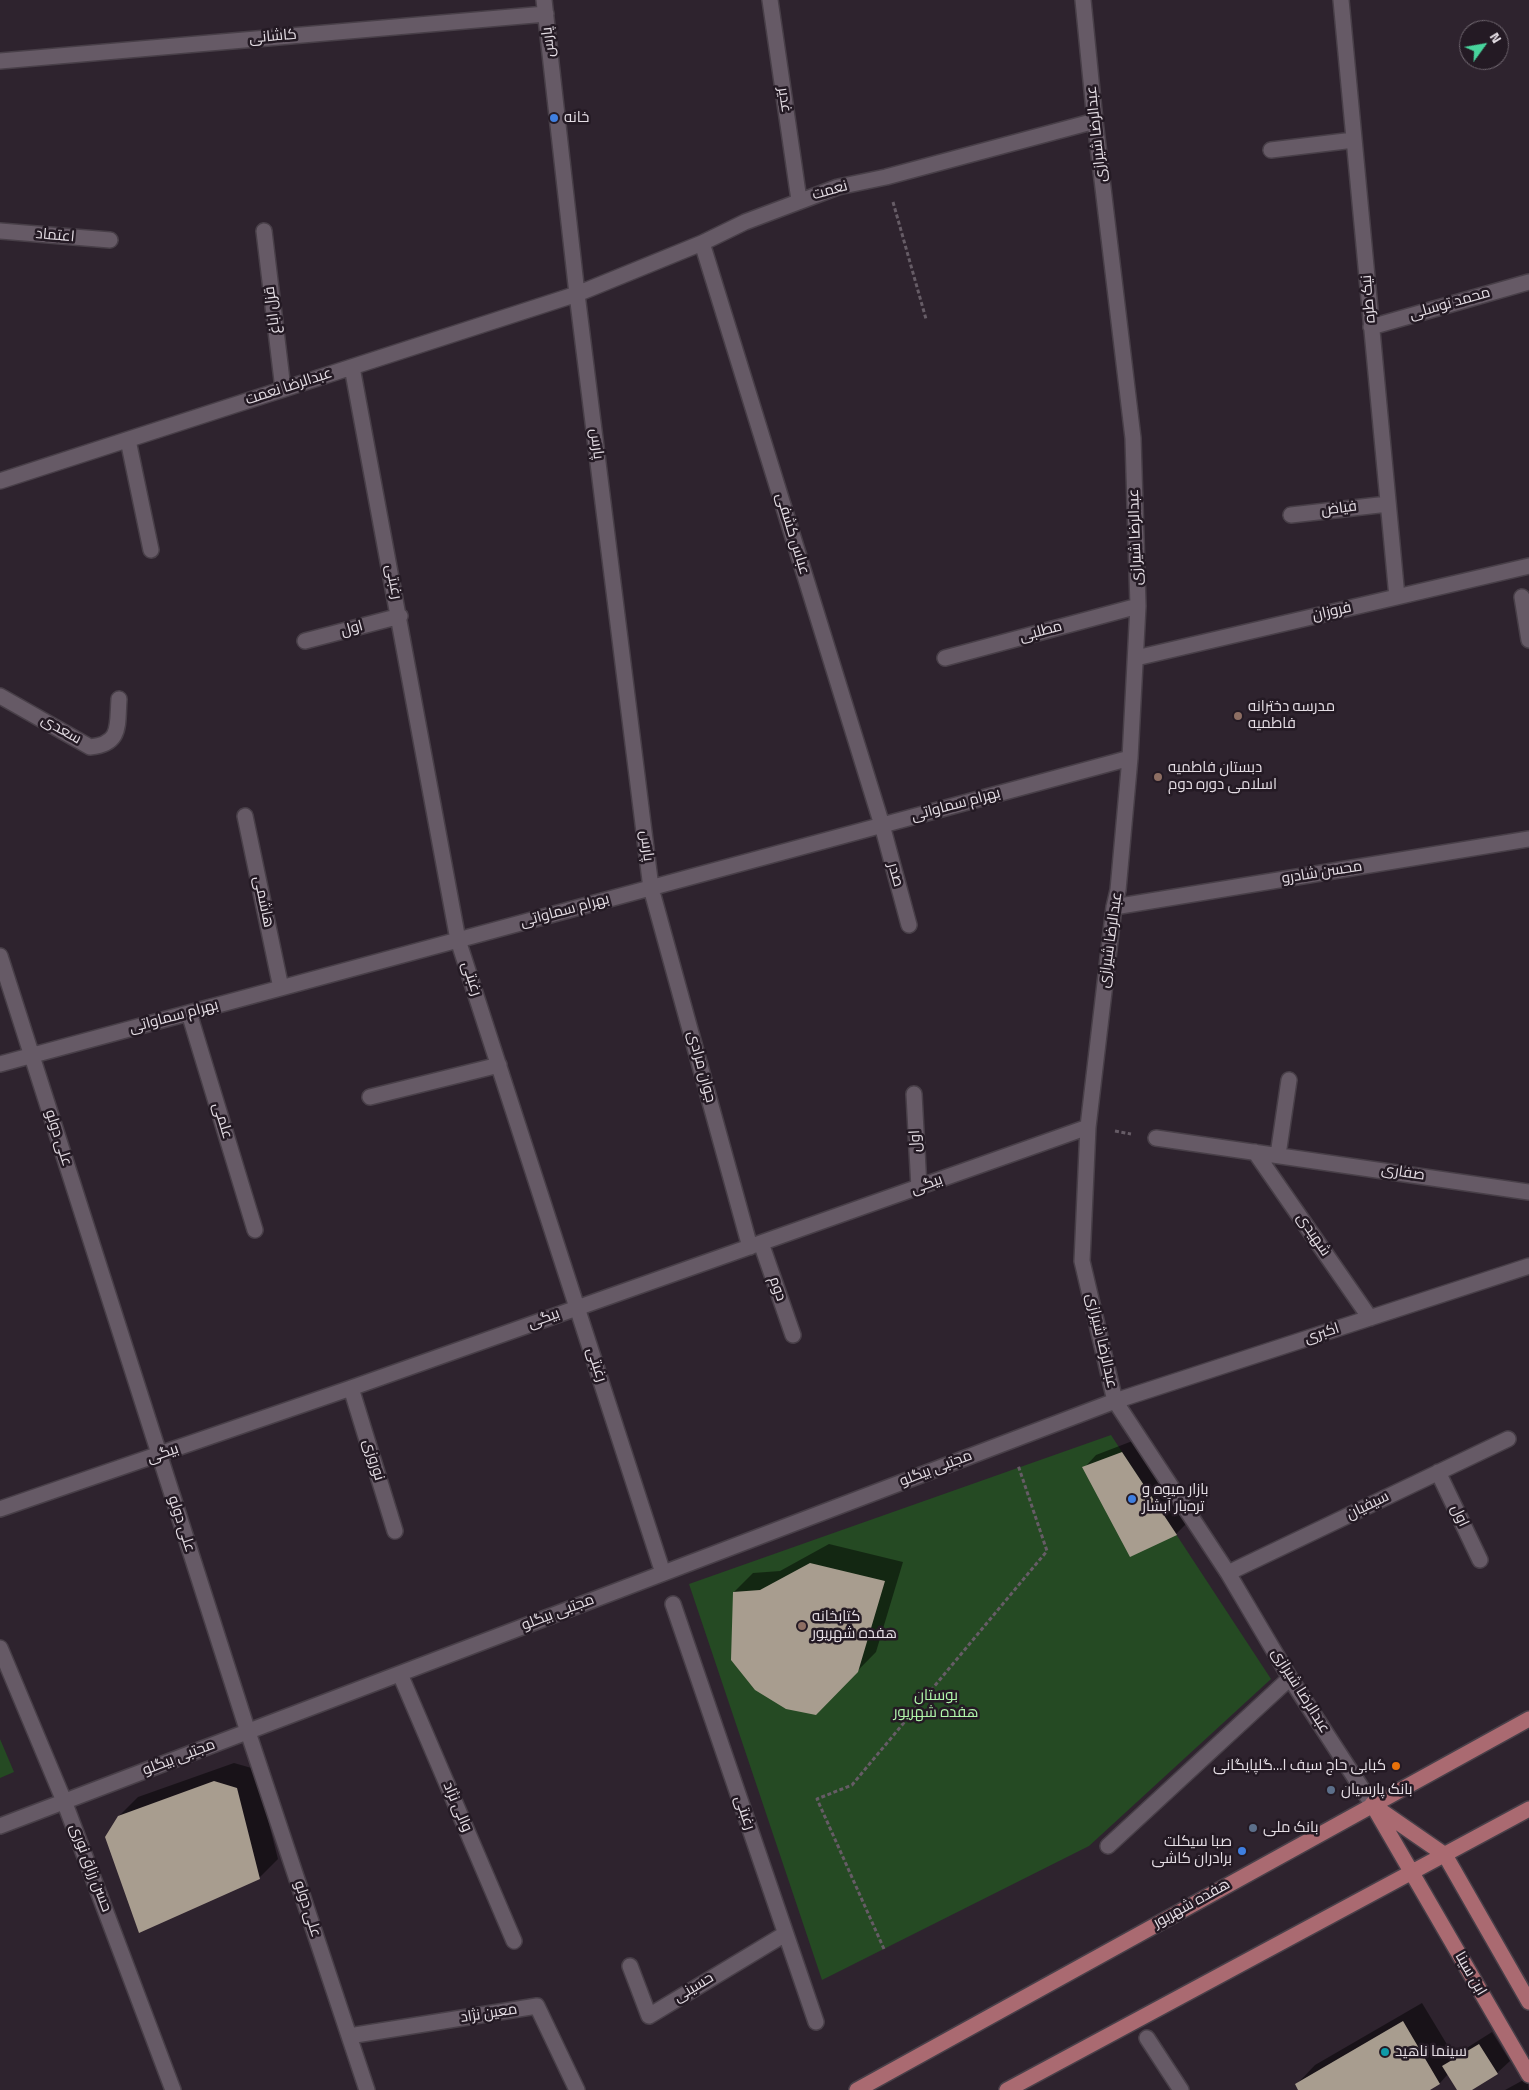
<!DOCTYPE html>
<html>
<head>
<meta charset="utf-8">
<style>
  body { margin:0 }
  #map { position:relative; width:1529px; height:2090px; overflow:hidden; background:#2e232e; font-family:"Titillium Web",sans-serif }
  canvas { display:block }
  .north { position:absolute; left:1459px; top:20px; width:50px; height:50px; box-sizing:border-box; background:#241a24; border:1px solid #716871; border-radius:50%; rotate:58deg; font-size:14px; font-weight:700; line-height:20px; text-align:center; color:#e5dee5 }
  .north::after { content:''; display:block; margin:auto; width:18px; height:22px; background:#48d49d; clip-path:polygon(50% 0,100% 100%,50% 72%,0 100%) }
</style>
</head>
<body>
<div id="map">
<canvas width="1529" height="2090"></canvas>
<div class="north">N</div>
</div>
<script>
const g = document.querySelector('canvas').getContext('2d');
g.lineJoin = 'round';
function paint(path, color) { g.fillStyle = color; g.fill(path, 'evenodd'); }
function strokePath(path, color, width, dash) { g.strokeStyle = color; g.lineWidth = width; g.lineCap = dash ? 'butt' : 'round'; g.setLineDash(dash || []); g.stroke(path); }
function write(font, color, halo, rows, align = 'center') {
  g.font = font + ' "Titillium Web",Cairo,sans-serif'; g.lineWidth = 5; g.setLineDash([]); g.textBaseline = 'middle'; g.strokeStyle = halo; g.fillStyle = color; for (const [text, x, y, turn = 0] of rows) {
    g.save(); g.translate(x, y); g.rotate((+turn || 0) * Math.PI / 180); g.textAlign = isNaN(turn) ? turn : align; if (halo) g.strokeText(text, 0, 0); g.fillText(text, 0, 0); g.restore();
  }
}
paint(new Path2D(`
  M 1111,1435 L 1271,1679 L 1089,1846 L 822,1980 L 689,1584 Z
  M 0,1739 L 14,1772 L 0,1778 Z`), '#254a23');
paint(new Path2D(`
  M 1135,1440 L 1188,1522 L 1176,1534 L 1084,1468 L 1096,1455 Z
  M 829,1544 L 903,1562 L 876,1652 L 816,1713 L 734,1592 L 753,1573 L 780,1571 Z
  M 234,1763 L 255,1769 L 278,1859 L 259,1878 L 119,1816 L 138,1797 Z
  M 1422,2003 L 1454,2056 L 1492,2032 L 1510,2061 L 1497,2073 L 1470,2090 L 1458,2090 L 1448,2074 L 1440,2083 L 1428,2090 L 1300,2090 L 1297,2084 L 1315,2065 Z
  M 1527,2078 L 1529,2090 L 1505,2090 Z`), '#0007');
paint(new Path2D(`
  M 1122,1452 L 1177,1535 L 1130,1557 L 1082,1467 Z
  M 810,1563 L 885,1581 L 858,1672 L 816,1715 L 786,1709 L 755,1690 L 731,1660 L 733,1592 L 760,1590 Z
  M 214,1781 L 237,1788 L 260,1879 L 139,1933 L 105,1837 L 118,1816 Z
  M 1403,2021 L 1440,2084 L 1430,2090 L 1298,2090 L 1295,2084 Z
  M 1479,2044 L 1498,2074 L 1472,2090 L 1457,2090 L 1442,2066 Z`), '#a89d8f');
const minor = new Path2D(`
  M 544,0 L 577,294 L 651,888 L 750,1247
  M 770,0 L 799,200
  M 1083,0 L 1095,121 L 1133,438 L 1138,606 L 1130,758 L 1118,890 L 1114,907 L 1088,1127 L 1082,1261 L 1115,1401 L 1228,1573 L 1290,1678 L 1372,1804
  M 1341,0 L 1397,597
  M 0,61 L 546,14
  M 1271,150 L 1354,140
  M 0,231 L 110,240
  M 264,231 L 283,389
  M 702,243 L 882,825 L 909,925
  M 1371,327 L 1529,282
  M 352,367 L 458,940 L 663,1573
  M 128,440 L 151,550
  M 0,481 L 577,294 L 702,243 L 745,222 L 838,187 L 886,177 L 1095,121
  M 1291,515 L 1388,504
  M 1522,597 L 1529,640
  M 305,641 L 400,616
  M 945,658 L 1138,606
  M 1136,658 L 1529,566
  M 0,696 L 90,747 C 122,744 117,725 119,699
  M 245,816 L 281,988
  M 1114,907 L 1529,839
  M 0,956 L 248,1732 L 367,2090
  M 189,1013 L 255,1230
  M 0,1064 L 1130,758
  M 914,1094 L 919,1188
  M 370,1097 L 499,1065
  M 1156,1138 L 1529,1192
  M 1255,1152 L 1370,1318
  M 1278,1155 L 1289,1080
  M 761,1243 L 793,1335
  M 351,1388 L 395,1531
  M 1438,1472 L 1480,1560
  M 0,1509 L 351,1388 L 1088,1127
  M 1228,1573 L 1508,1439
  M 673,1604 L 816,2022
  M 0,1648 L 64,1801 L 173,2090
  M 400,1674 L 514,1941
  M 0,1826 L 1115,1401 L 1529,1266
  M 1108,1846 L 1290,1678
  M 630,1966 L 649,2016 L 785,1934
  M 349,2036 L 537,2006 L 577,2090
  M 1147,2038 L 1181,2090`);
const major = new Path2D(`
  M 1372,1804 L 1529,2075
  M 1377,1808 L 1445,1855 L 1529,2002
  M 857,2090 L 1529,1719
  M 1007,2090 L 1529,1809`);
strokePath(minor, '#483f48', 18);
strokePath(major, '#483f48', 18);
strokePath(new Path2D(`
  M 893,202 L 926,319
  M 1115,1131 L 1131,1134
  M 884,1949 L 817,1799 L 852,1785 L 1047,1551 L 1018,1465`), '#665c66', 3, [4, 2.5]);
strokePath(minor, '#665a66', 15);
strokePath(major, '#aa6a71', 15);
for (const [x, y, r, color] of [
  [554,118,5,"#3f7fe0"],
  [1238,716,5,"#8d6e63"],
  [1158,777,5,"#8d6e63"],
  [1132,1499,5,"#3f7fe0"],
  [802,1626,5,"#8d6e63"],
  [1396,1766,5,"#e8710a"],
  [1331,1790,5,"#5c6f8a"],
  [1253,1828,5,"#5c6f8a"],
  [1242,1851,5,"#3f7fe0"],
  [1385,2052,5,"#0f9aa8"]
]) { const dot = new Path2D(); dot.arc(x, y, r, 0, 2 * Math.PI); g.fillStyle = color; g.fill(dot); strokePath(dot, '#241a24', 2); }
write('15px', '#e5dee5', '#241a24', [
  ["کاشانی",273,37,-5],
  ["پارس",549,42,-96],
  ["غدیر",784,100,82],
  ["عبدالرضا شیرازی",1097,134,-96],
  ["نعمت",830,191,-16],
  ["اعتماد",55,236,5],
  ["نیک طره",1369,299,-95],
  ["محمد توسلی",1450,304,-16],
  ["قزل اباغ",273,310,-97],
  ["عبدالرضا نعمت",289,387,-18],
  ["پارس",596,444,83],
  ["فیاض",1339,509,-7],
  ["عباس کشفی",792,534,73],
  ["عبدالرضا شیرازی",1136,537,-92],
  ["رغبتی",393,582,79],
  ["فروزان",1332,612,-13],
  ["اول",352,629,-15],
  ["مطلبی",1041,632,-15],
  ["سعدی",61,730,30],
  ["بهرام سماواتی",956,805,-15],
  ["پارس",646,846,83],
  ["محسن شادرو",1322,873,-9],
  ["صدر",895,875,75],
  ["هاشمی",263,902,78],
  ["بهرام سماواتی",565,911,-15],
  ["عبدالرضا شیرازی",1111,940,-82],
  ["رغبتی",471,979,72],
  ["بهرام سماواتی",174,1017,-15],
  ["جوان مرادی",701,1067,75],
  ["علمی",222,1121,73],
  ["علی دولو",58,1138,72],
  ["اول",916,1141,-93],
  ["صفاری",1403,1173,8],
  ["بیگی",927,1185,-20],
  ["شهیدی",1313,1235,56],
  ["دوم",777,1289,71],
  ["بیگی",544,1319,-20],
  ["اکبری",1322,1334,-18],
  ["عبدالرضا شیرازی",1101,1341,77],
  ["رغبتی",596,1365,72],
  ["بیگی",163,1454,-19],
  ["نوروزی",373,1460,73],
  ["مجتبی بیگلو",936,1469,-21],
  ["سیفیان",1368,1506,-26],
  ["اول",1459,1516,65],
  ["علی دولو",181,1524,72],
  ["مجتبی بیگلو",558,1613,-21],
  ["عبدالرضا شیرازی",1300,1691,58],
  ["مجتبی بیگلو",179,1758,-21],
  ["والی نژاد",457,1807,67],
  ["رغبتی",744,1813,71],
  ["حسن رزاق نوری",90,1868,69],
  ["هفده شهریور",1192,1904,-29],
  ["علی دولو",307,1909,72],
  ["ابن سینا",1470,1974,60],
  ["حسینی",694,1988,-31],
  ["معین نژاد",489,2014,-9]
]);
write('15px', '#e5dee5', '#241a24', [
  ["خانه",564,118],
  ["مدرسه دخترانه",1248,707],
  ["فاطمیه",1248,724],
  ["دبستان فاطمیه",1168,768],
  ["اسلامی دوره دوم",1168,785],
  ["بازار میوه و",1142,1490],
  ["تره‌بار آبشار",1142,1507],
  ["کتابخانه",812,1617],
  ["هفده شهریور",812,1634],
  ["کبابی حاج سیف ا...گلپایگانی",1386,1766,"right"],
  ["بانک پارسیان",1341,1790],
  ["بانک ملی",1263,1828],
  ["صبا سیکلت",1232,1842,"right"],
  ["برادران کاشی",1232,1859,"right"],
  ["سینما ناهید",1395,2052]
], 'left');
write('15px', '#b1f8ac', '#241a24', [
  ["بوستان",936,1696],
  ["هفده شهریور",936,1713]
]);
</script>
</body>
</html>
